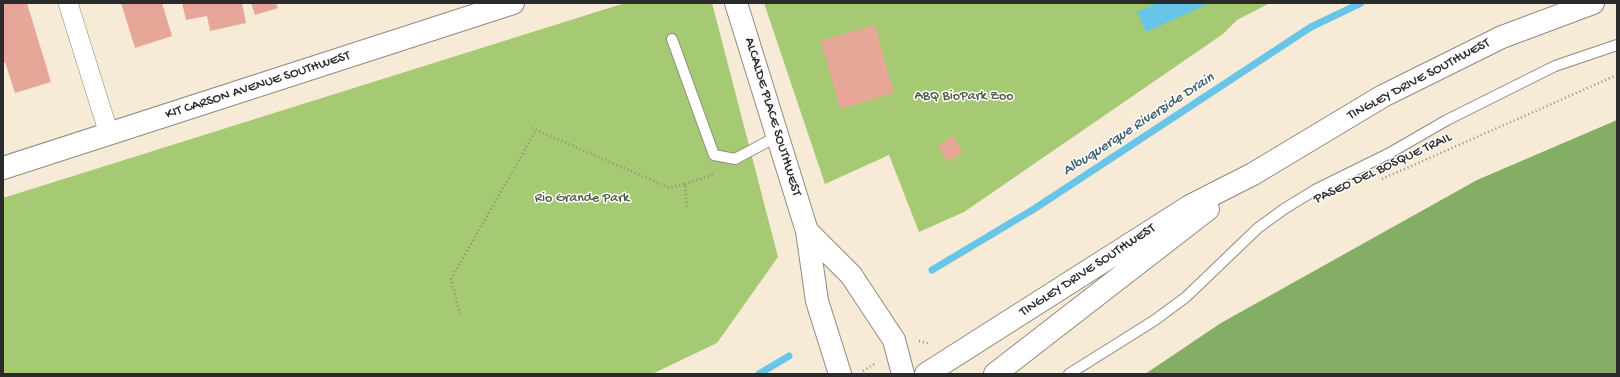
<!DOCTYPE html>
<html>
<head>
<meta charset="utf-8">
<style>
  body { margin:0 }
  #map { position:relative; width:1620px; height:377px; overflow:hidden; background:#f7ead7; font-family:"Gochi Hand",sans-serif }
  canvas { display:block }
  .frame { position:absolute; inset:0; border:4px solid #2b2b2b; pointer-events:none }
</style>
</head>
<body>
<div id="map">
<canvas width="1620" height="377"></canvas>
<div class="frame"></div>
</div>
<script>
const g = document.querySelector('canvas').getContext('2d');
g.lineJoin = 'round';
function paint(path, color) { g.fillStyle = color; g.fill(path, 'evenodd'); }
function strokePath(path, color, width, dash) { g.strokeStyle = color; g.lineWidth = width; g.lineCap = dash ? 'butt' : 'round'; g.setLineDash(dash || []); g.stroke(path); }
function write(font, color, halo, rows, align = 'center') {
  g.font = font + ' "Gochi Hand",sans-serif'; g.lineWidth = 3; g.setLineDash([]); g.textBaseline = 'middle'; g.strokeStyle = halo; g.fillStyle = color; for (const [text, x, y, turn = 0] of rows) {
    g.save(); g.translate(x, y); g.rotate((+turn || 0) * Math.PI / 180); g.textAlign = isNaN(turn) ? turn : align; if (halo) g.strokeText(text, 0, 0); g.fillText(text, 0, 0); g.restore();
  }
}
paint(new Path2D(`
  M 625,3 L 712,3 L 778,257 L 717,343 L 652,374 L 3,374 L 3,198 Z
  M 764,3 L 1270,3 L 1237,20 L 1223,34 L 964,212 L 919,232 L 889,155 L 825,184 Z`), '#a5ca73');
paint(new Path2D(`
  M 1617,120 L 1617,374 L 1145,374 L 1221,323 L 1477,180 Z`), '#84ae65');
paint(new Path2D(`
  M 1157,3 L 1205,3 L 1206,5 L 1146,32 L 1137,12 Z`), '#69c5e7');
strokePath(new Path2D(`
  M 932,270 L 1034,209 L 1311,27 L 1361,3
  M 759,374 L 789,356`), '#69c5e7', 7);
paint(new Path2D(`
  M 3,3 L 27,3 L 51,82 L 15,93 L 5,62 L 3,63 Z
  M 121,3 L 162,3 L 172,36 L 135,48 Z
  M 182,3 L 242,3 L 246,23 L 210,31 L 207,16 L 186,20 Z
  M 251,3 L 276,3 L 278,8 L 255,15 Z
  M 875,25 L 894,93 L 840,109 L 821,41 Z
  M 953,136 L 963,152 L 948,162 L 938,146 Z`), '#e7a798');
const service = new Path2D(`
  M 672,39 L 714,155 L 735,159 L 778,136
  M 1069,374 L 1155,320 L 1186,297 L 1258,228 L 1284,209 L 1315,190 L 1388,154 L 1447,120 L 1555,66 L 1617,45`);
const minor = new Path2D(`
  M 68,3 L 109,134`);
const tertiary = new Path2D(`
  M 736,3 L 807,231 L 817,301 L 840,374
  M 3,168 L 513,3
  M 807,231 L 851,275 L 894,340 L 903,374
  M 926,374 L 1190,206 L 1253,174 L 1383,96 L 1502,37 L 1593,3
  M 995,374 L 1208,209`);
strokePath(service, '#918a81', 12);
strokePath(minor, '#918a81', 20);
strokePath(tertiary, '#918a81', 24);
strokePath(new Path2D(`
  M 532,128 L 670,188 L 685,184 L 687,210
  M 1382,179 L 1617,75
  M 685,184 L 715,174
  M 460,314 L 451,279 L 536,130
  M 919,341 L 930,344
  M 863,371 L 876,363`), '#918a81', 2.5, [1, 3]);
strokePath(service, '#fff', 10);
strokePath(minor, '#fff', 19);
strokePath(tertiary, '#fff', 22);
write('14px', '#2b2b2b', '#fff', [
  ["TINGLEY DRIVE SOUTHWEST",1419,80,-28],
  ["KIT CARSON AVENUE SOUTHWEST",258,86,-18],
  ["ALCALDE PLACE SOUTHWEST",772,117,73],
  ["PASEO DEL BOSQUE TRAIL",1383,169,-25],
  ["TINGLEY DRIVE SOUTHWEST",1088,271,-33]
]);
write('14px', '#505b41', '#fff', [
  ["ABQ BioPark Zoo",964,97],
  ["Rio Grande Park",582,199]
]);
write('italic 15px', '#41616d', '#fff', [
  ["Albuquerque Riverside Drain",1139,125,-33]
]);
</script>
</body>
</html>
